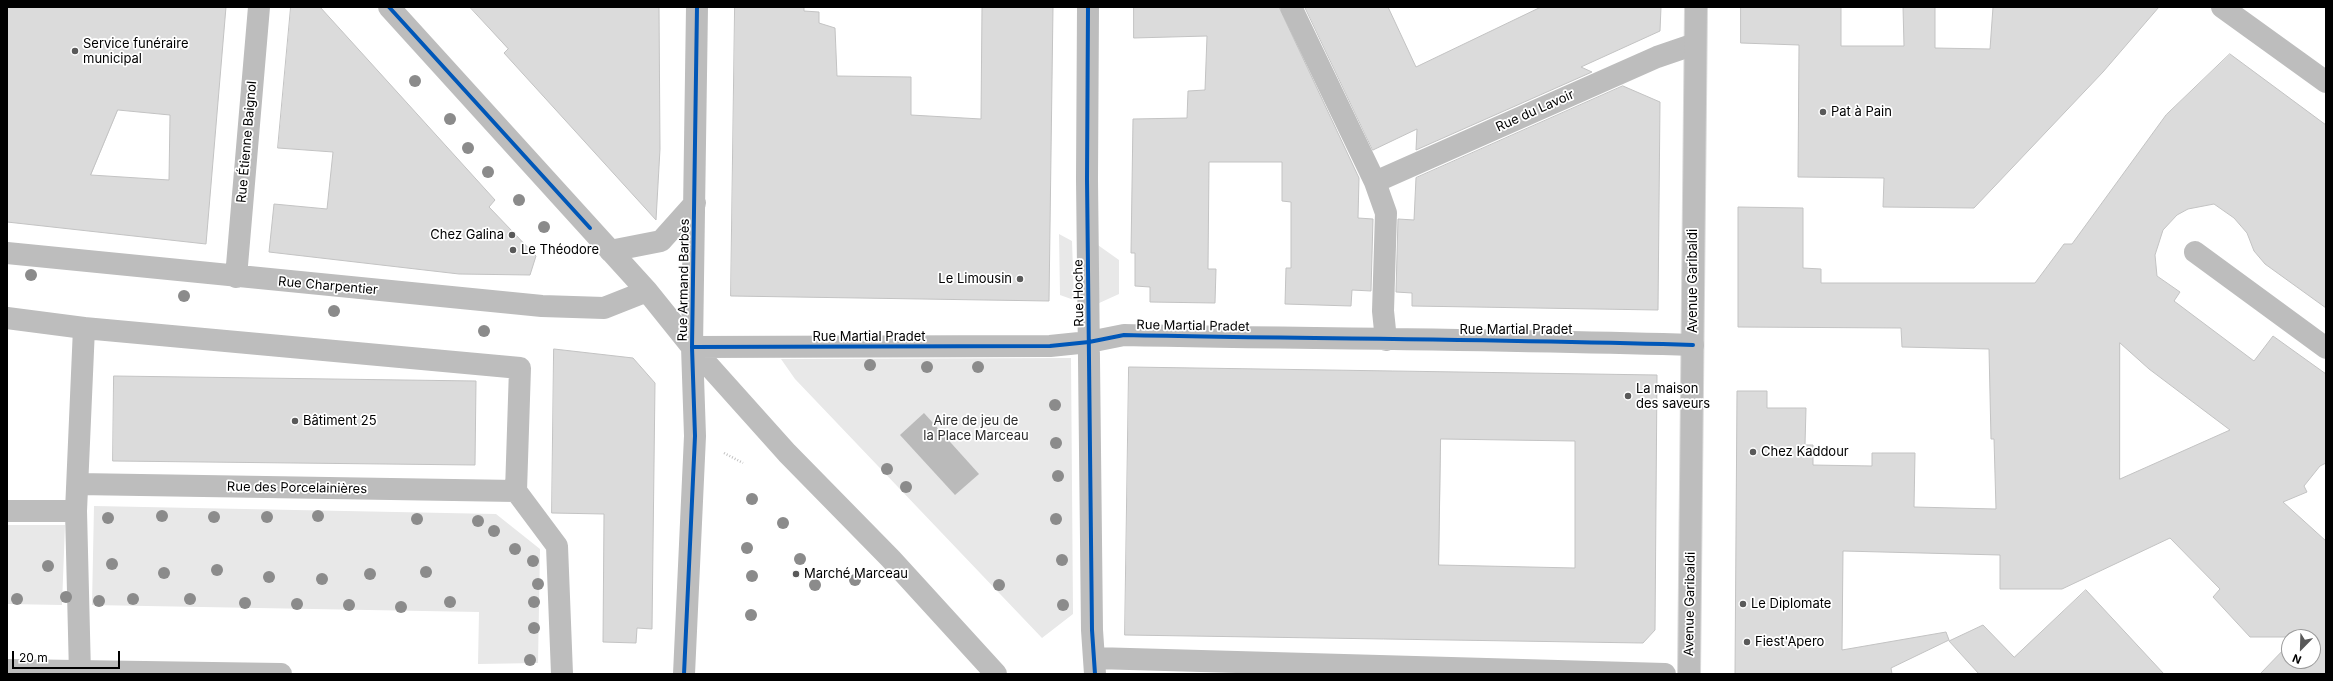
<!DOCTYPE html>
<html>
<head>
<meta charset="utf-8">
<style>
  body { margin:0 }
  #map { position:relative; width:2333px; height:681px; overflow:hidden; background:#fff; font-family:Inter,sans-serif }
  canvas { display:block }
  .frame { position:absolute; inset:0; border:8px solid #000; pointer-events:none }
  .north { position:absolute; left:2281px; top:629px; width:40px; height:40px; box-sizing:border-box; background:#fff; border:1px solid #999; border-radius:50%; rotate:203deg; font-size:11px; font-weight:700; line-height:16px; text-align:center; color:#000 }
  .north::after { content:''; display:block; margin:auto; width:14px; height:18px; background:#595959; clip-path:polygon(50% 0,100% 100%,50% 72%,0 100%) }
  .scale { position:absolute; left:12px; top:651px; width:108px; height:18px; box-sizing:border-box; border:2px solid #000; border-top:0; padding-left:5px; font-size:12px; line-height:14px; white-space:nowrap; color:#000; -webkit-text-stroke:3px #fff; paint-order:stroke }
</style>
</head>
<body>
<div id="map">
<canvas width="2333" height="681"></canvas>
<div class="frame"></div>
<div class="north">N</div>
<div class="scale">20 m</div>
</div>
<script>
const g = document.querySelector('canvas').getContext('2d');
g.lineJoin = 'round';
function paint(path, color) { g.fillStyle = color; g.fill(path, 'evenodd'); }
function strokePath(path, color, width, dash) { g.strokeStyle = color; g.lineWidth = width; g.lineCap = dash ? 'butt' : 'round'; g.setLineDash(dash || []); g.stroke(path); }
function write(font, color, halo, rows, align = 'center') {
  g.font = font + ' Inter,sans-serif'; g.lineWidth = 3.5; g.setLineDash([]); g.textBaseline = 'middle'; g.strokeStyle = halo; g.fillStyle = color; for (const [text, x, y, turn = 0] of rows) {
    g.save(); g.translate(x, y); g.rotate((+turn || 0) * Math.PI / 180); g.textAlign = isNaN(turn) ? turn : align; if (halo) g.strokeText(text, 0, 0); g.fillText(text, 0, 0); g.restore();
  }
}
paint(new Path2D(`
  M 1059,234 L 1072,241 L 1074,300 L 1060,295 Z
  M 1095,243 L 1119,260 L 1119,294 L 1097,304 Z
  M 1071,358 L 1073,614 L 1042,638 L 795,379 L 781,359 Z
  M 94,506 L 496,514 L 540,549 L 538,663 L 478,664 L 479,612 L 92,605 Z
  M 7,525 L 65,525 L 62,605 L 7,604 Z`), '#e8e8e8');
paint(new Path2D(`
  M 924,413 L 979,474 L 955,495 L 900,435 Z`), '#bababa');
const building = new Path2D(`
  M 7,7 L 226,7 L 206,244 L 7,222 ZM 118,110 L 170,115 L 169,180 L 91,175 Z
  M 291,7 L 320,7 L 495,200 L 489,207 L 536,256 L 530,275 L 459,274 L 269,252 L 274,204 L 327,209 L 333,152 L 278,148 Z
  M 470,7 L 659,7 L 660,149 L 656,220 L 504,53 L 508,49 Z
  M 735,7 L 804,7 L 804,11 L 819,12 L 819,23 L 835,28 L 837,76 L 911,77 L 911,115 L 981,119 L 982,7 L 1053,7 L 1049,301 L 731,296 Z
  M 1134,7 L 1279,7 L 1359,178 L 1358,218 L 1373,219 L 1371,291 L 1352,290 L 1351,306 L 1285,304 L 1286,268 L 1291,268 L 1291,202 L 1282,201 L 1282,162 L 1209,162 L 1208,269 L 1216,269 L 1215,303 L 1150,302 L 1150,287 L 1135,286 L 1135,253 L 1131,253 L 1133,119 L 1187,118 L 1188,91 L 1205,90 L 1207,36 L 1134,38 Z
  M 1305,7 L 1388,7 L 1416,67 L 1541,7 L 1661,7 L 1660,31 L 1581,67 L 1592,72 L 1416,150 L 1417,129 L 1373,150 Z
  M 1741,7 L 1841,7 L 1841,46 L 1904,46 L 1903,7 L 1935,7 L 1935,48 L 1990,49 L 1993,7 L 2159,7 L 2103,72 L 1974,208 L 1883,207 L 1884,178 L 1798,177 L 1799,45 L 1741,43 Z
  M 2230,54 L 2326,125 L 2326,308 L 2265,264 L 2254,251 L 2247,233 L 2234,218 L 2214,204 L 2188,209 L 2177,215 L 2163,230 L 2155,255 L 2157,276 L 2180,292 L 2174,301 L 2254,361 L 2273,336 L 2326,374 L 2326,463 L 2320,466 L 2304,486 L 2307,492 L 2283,502 L 2326,541 L 2326,674 L 2260,674 L 2289,644 L 2289,661 L 2313,661 L 2313,637 L 2250,637 L 2213,597 L 2220,589 L 2170,538 L 2062,589 L 2000,589 L 2000,555 L 1843,551 L 1842,650 L 1946,632 L 1949,640 L 1891,668 L 1892,674 L 1735,674 L 1737,391 L 1767,391 L 1767,408 L 1806,408 L 1805,445 L 1813,445 L 1813,465 L 1872,466 L 1872,453 L 1915,453 L 1914,507 L 1996,509 L 1994,439 L 1991,439 L 1989,349 L 1902,347 L 1901,328 L 1738,327 L 1738,207 L 1803,208 L 1803,268 L 1821,269 L 1821,283 L 2035,283 L 2064,244 L 2072,244 L 2166,115 ZM 2120,343 L 2149,369 L 2230,430 L 2120,479 Z
  M 1623,86 L 1660,102 L 1658,310 L 1412,306 L 1412,293 L 1396,292 L 1398,219 L 1414,220 L 1416,178 Z
  M 554,349 L 633,358 L 655,383 L 652,629 L 637,628 L 636,643 L 603,642 L 604,514 L 552,513 Z
  M 1129,367 L 1657,375 L 1655,630 L 1643,643 L 1125,635 ZM 1441,439 L 1575,441 L 1575,568 L 1439,565 Z
  M 114,376 L 476,381 L 475,465 L 113,461 Z
  M 2086,590 L 2164,674 L 1979,674 L 1949,641 L 1983,625 L 2014,657 Z`);
paint(building, '#dbdbdb');
strokePath(building, '#c3c3c3', 1);
const major = new Path2D(`
  M 1689,674 L 1696,7`);
strokePath(major, '#dbdbdb', 24);
strokePath(new Path2D(`
  M 724,453 L 743,463`), '#c2c2c2', 2.5, [1, 2]);
strokePath(new Path2D(`
  M 389,7 L 647,291 L 692,347 L 787,453 L 891,559 L 996,674
  M 1088,7 L 1087,179 L 1092,630 L 1095,674
  M 1291,7 L 1375,182 L 1386,213 L 1383,311 L 1386,340
  M 2222,7 L 2326,82
  M 1375,182 L 1657,57 L 1695,44
  M 610,251 L 661,241 L 695,203
  M 2195,252 L 2326,348
  M 7,253 L 542,306 L 604,308 L 647,291
  M 236,277 L 259,7
  M 7,318 L 84,328
  M 692,347 L 1050,346 L 1089,342 L 1124,335 C 1313,339 1503,339 1693,345
  M 78,484 L 516,491
  M 7,511 L 76,511
  M 1094,658 L 1665,674
  M 7,670 L 281,674
  M 80,674 L 76,511 L 84,328 L 520,368 L 516,491 L 557,546 L 562,674
  M 684,674 L 695,436 L 692,347 L 697,7`), '#bdbdbd', 22);
strokePath(major, '#bdbdbd', 22);
strokePath(new Path2D(`
  M 389,7 L 590,228
  M 1088,7 L 1087,179 L 1092,630 L 1095,674
  M 692,347 L 1050,346 L 1089,342 L 1124,335 C 1313,339 1503,339 1693,345
  M 684,674 L 695,436 L 692,347 L 697,7`), '#0057b8', 4);
g.fillStyle = '#8b8b8b';
for (const [x, y] of [
  [415,81],
  [450,119],
  [468,148],
  [488,172],
  [519,200],
  [544,227],
  [31,275],
  [184,296],
  [334,311],
  [484,331],
  [870,365],
  [927,367],
  [978,367],
  [1055,405],
  [1056,443],
  [887,469],
  [1058,476],
  [906,487],
  [752,499],
  [162,516],
  [318,516],
  [214,517],
  [267,517],
  [108,518],
  [417,519],
  [1056,519],
  [478,521],
  [783,523],
  [494,531],
  [747,548],
  [515,549],
  [800,559],
  [1062,560],
  [533,561],
  [112,564],
  [48,566],
  [217,570],
  [426,572],
  [164,573],
  [370,574],
  [752,576],
  [269,577],
  [322,579],
  [855,580],
  [538,584],
  [815,585],
  [999,585],
  [66,597],
  [17,599],
  [133,599],
  [190,599],
  [99,601],
  [450,602],
  [534,602],
  [245,603],
  [297,604],
  [349,605],
  [1063,605],
  [401,607],
  [751,615],
  [534,628],
  [530,660]
]) { g.beginPath(); g.arc(x, y, 6, 0, 2 * Math.PI); g.fill(); }
for (const [x, y, r, color] of [
  [75,51,4,"#595959"],
  [1823,112,4,"#595959"],
  [512,235,4,"#595959"],
  [513,250,4,"#595959"],
  [1020,279,4,"#595959"],
  [1628,396,4,"#595959"],
  [295,421,4,"#595959"],
  [1753,452,4,"#595959"],
  [796,574,4,"#595959"],
  [1743,604,4,"#595959"],
  [1747,642,4,"#595959"]
]) { const dot = new Path2D(); dot.arc(x, y, r, 0, 2 * Math.PI); g.fillStyle = color; g.fill(dot); strokePath(dot, '#fff', 1.5); }
write('13px', '#000', '#fff', [
  ["Service funéraire",83,44],
  ["municipal",83,59],
  ["Pat à Pain",1831,112],
  ["Chez Galina",504,235,"right"],
  ["Le Théodore",521,250],
  ["Le Limousin",1012,279,"right"],
  ["La maison",1636,389],
  ["des saveurs",1636,404],
  ["Bâtiment 25",303,421],
  ["Chez Kaddour",1761,452],
  ["Marché Marceau",804,574],
  ["Le Diplomate",1751,604],
  ["Fiest'Apero",1755,642]
], 'left');
write('13px', '#000', '#fff', [
  ["Rue du Lavoir",1535,111,-24],
  ["Rue Étienne Baignol",247,142,-85],
  ["Rue Armand Barbès",684,280,-89],
  ["Avenue Garibaldi",1693,281,-90],
  ["Rue Charpentier",328,286,5],
  ["Rue Hoche",1079,293,-91],
  ["Rue Martial Pradet",1193,326,1],
  ["Rue Martial Pradet",1516,330],
  ["Rue Martial Pradet",869,337],
  ["Rue des Porcelainières",297,488,1],
  ["Avenue Garibaldi",1690,604,-89]
]);
write('13px', '#2c2c2c', '#fff', [
  ["Aire de jeu de",976,421],
  ["la Place Marceau",976,436]
]);
</script>
</body>
</html>
